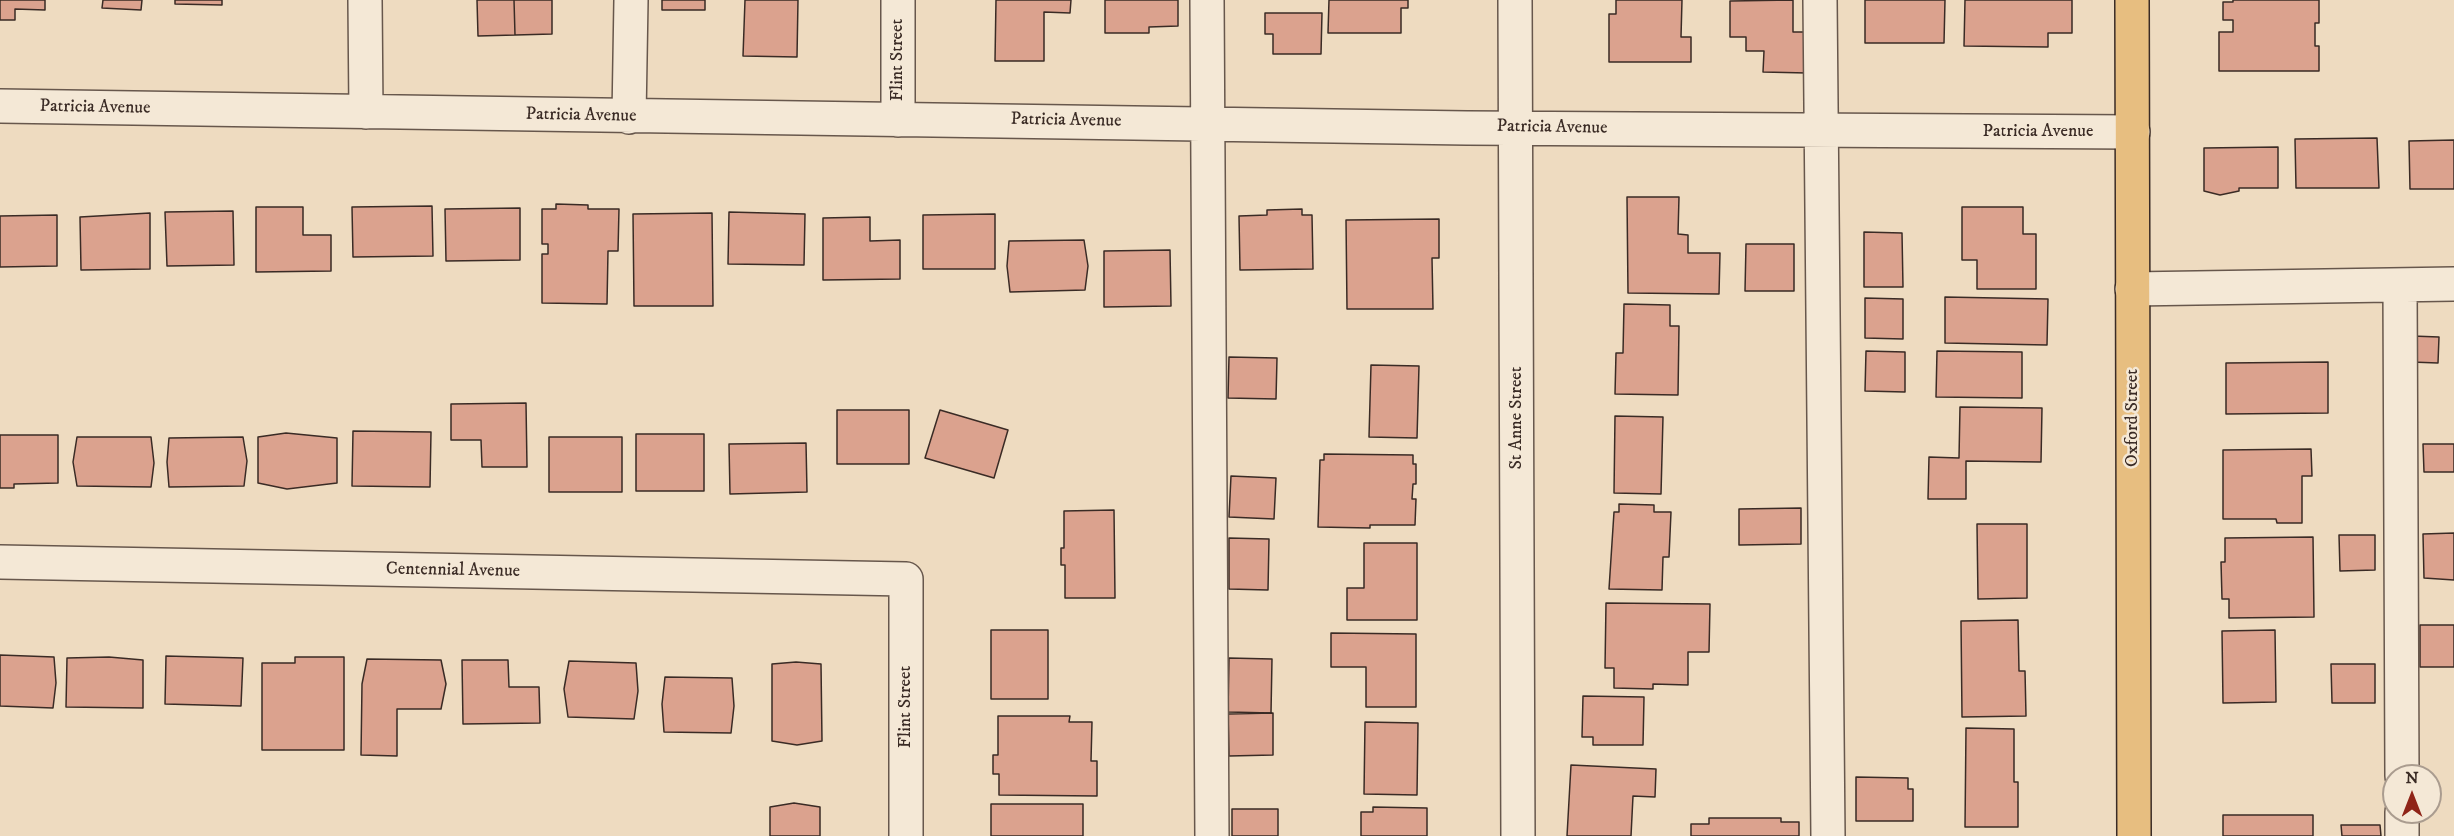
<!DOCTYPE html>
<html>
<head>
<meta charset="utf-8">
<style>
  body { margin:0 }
  #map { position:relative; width:2454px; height:836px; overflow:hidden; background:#eedbc0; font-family:"IM FELL DW Pica",serif }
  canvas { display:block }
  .north { position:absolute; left:2382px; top:764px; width:60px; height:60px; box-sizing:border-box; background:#f4e8d6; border:2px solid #aa9c8f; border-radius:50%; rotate:0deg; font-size:16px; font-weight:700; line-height:24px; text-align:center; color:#3a2b25 }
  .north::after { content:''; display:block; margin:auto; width:21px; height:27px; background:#8f2418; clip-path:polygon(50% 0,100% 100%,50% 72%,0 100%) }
</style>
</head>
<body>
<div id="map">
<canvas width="2454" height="836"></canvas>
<div class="north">N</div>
</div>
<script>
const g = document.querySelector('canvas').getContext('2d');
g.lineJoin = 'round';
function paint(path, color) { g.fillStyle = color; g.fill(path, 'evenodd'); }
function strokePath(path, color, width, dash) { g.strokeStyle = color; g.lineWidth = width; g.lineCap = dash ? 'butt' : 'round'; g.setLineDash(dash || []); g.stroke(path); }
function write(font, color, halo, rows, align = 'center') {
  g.font = font + ' "IM FELL DW Pica",serif'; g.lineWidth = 5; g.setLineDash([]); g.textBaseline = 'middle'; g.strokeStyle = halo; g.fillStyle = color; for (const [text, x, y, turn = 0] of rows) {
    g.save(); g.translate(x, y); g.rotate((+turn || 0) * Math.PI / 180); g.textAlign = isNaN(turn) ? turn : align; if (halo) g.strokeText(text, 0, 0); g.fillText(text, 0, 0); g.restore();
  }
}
const building = new Path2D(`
  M 0,0 L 45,0 L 45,10 L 15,9 L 15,20 L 0,20 Z
  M 103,0 L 142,0 L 141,10 L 102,8 Z
  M 175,0 L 222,0 L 222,5 L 175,4 Z
  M 477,0 L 514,0 L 515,35 L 478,36 Z
  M 514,0 L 552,0 L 552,34 L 515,35 Z
  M 662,0 L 705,0 L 705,10 L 662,10 Z
  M 745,0 L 798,0 L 797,57 L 743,56 Z
  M 996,0 L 1071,0 L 1070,13 L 1044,12 L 1044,61 L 995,61 Z
  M 1105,0 L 1178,0 L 1178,26 L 1149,27 L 1149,33 L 1105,33 Z
  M 1329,0 L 1408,0 L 1408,8 L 1401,8 L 1401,33 L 1328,33 Z
  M 1616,0 L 1682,0 L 1681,37 L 1691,37 L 1691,62 L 1609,62 L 1609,14 L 1616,14 Z
  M 1793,0 L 1793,32 L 1807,32 L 1807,73 L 1763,72 L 1764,51 L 1746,51 L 1746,37 L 1730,37 L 1730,1 Z
  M 1865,0 L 1945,0 L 1944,43 L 1865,43 Z
  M 1965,0 L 2072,0 L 2072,33 L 2048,33 L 2048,47 L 1964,46 Z
  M 2233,0 L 2319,0 L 2319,23 L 2315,23 L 2315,46 L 2319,46 L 2319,71 L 2219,71 L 2219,32 L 2233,32 L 2233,20 L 2223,20 L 2223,2 L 2233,2 Z
  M 1265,13 L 1322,13 L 1321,54 L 1273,54 L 1273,34 L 1265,34 Z
  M 2377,138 L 2379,188 L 2296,188 L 2295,139 Z
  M 2454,140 L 2454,189 L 2410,189 L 2409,141 Z
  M 2278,147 L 2278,188 L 2239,188 L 2239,191 L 2220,195 L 2204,191 L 2204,148 Z
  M 1627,197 L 1679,197 L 1678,234 L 1688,235 L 1688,253 L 1720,253 L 1719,294 L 1628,293 Z
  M 556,204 L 588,205 L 588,209 L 619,209 L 618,251 L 608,251 L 607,304 L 542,303 L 542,254 L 548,254 L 548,244 L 542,244 L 542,209 L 556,209 Z
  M 432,206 L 433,256 L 353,257 L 352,207 Z
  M 256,207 L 303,207 L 303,235 L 331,235 L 331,271 L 256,272 Z
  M 1962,207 L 2023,207 L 2023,234 L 2036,234 L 2036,289 L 1977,289 L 1977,260 L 1962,260 Z
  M 520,208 L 520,260 L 446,261 L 445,209 Z
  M 1302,209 L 1302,215 L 1312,215 L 1313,269 L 1240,270 L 1239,216 L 1267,215 L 1267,210 Z
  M 233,211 L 234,265 L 167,266 L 165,212 Z
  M 729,212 L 805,214 L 804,265 L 728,264 Z
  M 150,213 L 150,269 L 81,270 L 80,217 Z
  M 712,213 L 713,306 L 634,306 L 633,214 Z
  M 995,214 L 995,269 L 923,269 L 923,215 Z
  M 57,215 L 57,266 L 0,267 L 0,216 Z
  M 870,217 L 870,241 L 900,240 L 900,279 L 823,280 L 823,218 Z
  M 1439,219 L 1439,258 L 1432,258 L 1433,309 L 1347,309 L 1346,220 Z
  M 1864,232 L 1902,233 L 1903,287 L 1864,287 Z
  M 1084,240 L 1088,266 L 1085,290 L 1010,292 L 1007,266 L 1009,241 Z
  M 1746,244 L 1794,244 L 1794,291 L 1745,291 Z
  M 1170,250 L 1171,306 L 1104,307 L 1104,251 Z
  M 1945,297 L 2048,299 L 2047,345 L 1945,343 Z
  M 1865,298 L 1903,299 L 1903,339 L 1865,338 Z
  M 1624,304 L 1670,305 L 1670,326 L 1679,326 L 1678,395 L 1615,394 L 1616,353 L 1623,353 Z
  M 2412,336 L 2439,337 L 2438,363 L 2411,362 Z
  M 1866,351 L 1905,352 L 1905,392 L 1865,391 Z
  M 1937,351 L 2022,352 L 2022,398 L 1936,397 Z
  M 1229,357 L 1277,358 L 1276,399 L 1228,398 Z
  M 2328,362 L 2328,413 L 2226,414 L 2226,363 Z
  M 1371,365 L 1419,366 L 1417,438 L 1369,437 Z
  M 526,403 L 527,467 L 482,467 L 481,440 L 451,440 L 451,404 Z
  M 1960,407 L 2042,408 L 2041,462 L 1966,461 L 1966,499 L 1928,499 L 1929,457 L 1959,458 Z
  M 837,410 L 909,410 L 909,464 L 837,464 Z
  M 940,410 L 1008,430 L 994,478 L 925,458 Z
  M 1615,416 L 1663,417 L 1661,494 L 1614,493 Z
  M 353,431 L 431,432 L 430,487 L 352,486 Z
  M 286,433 L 337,438 L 337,483 L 287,489 L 258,483 L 258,437 Z
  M 636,434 L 704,434 L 704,491 L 636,491 Z
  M 0,435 L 58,435 L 58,483 L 14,484 L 14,488 L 0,488 Z
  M 77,437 L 151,437 L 154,463 L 151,487 L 77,486 L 73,462 Z
  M 243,437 L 247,461 L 244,486 L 169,487 L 167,462 L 169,438 Z
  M 549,437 L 622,437 L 622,492 L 549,492 Z
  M 806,443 L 807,492 L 730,494 L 729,444 Z
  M 2423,444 L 2454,444 L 2454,472 L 2424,472 Z
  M 2311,449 L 2312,476 L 2302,476 L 2302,523 L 2277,523 L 2276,519 L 2223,519 L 2223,450 Z
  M 1324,454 L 1413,455 L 1413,464 L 1416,464 L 1416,484 L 1413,484 L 1412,499 L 1416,499 L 1415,525 L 1370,525 L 1370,528 L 1318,527 L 1320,460 L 1324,460 Z
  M 1231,476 L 1276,478 L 1274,519 L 1229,517 Z
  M 1619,504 L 1654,505 L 1654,512 L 1671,512 L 1669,557 L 1663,557 L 1662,590 L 1609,589 L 1614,512 L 1619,512 Z
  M 1801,508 L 1801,544 L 1739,545 L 1739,509 Z
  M 1114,510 L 1115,598 L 1065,598 L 1065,565 L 1061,565 L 1061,548 L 1064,548 L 1064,511 Z
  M 1977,524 L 2027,524 L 2027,598 L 1978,599 Z
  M 2454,533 L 2454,580 L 2424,578 L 2423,534 Z
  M 2339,535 L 2375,535 L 2375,570 L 2340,571 Z
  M 2313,537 L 2314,617 L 2229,618 L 2229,599 L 2222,599 L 2221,562 L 2225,562 L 2225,538 Z
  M 1229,538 L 1269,539 L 1268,590 L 1229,589 Z
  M 1364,543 L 1417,543 L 1417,620 L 1347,620 L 1347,588 L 1364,588 Z
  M 1606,603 L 1710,604 L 1709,652 L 1688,652 L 1688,685 L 1653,684 L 1653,689 L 1614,688 L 1614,668 L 1605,668 Z
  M 2018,620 L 2019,671 L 2025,671 L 2026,716 L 1962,717 L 1961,621 Z
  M 2420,625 L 2454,625 L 2454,667 L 2420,667 Z
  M 991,630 L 1048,630 L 1048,699 L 991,699 Z
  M 2275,630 L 2276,702 L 2223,703 L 2222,631 Z
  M 1331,633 L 1416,634 L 1416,707 L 1366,707 L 1366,667 L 1331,667 Z
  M 0,655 L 54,657 L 56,683 L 53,708 L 0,706 Z
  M 166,656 L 243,658 L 241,706 L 165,704 Z
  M 109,657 L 143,660 L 143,708 L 66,707 L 67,658 Z
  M 295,657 L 344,657 L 344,750 L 262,750 L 262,663 L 295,663 Z
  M 1229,658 L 1272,659 L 1271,713 L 1228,712 Z
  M 367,659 L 441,660 L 446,684 L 441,709 L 397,709 L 397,756 L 361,755 L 362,684 Z
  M 462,660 L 508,660 L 509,687 L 539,687 L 540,723 L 463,724 Z
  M 569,661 L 636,663 L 638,691 L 634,719 L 568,717 L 564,689 Z
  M 796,662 L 821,664 L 822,741 L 797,745 L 772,741 L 772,664 Z
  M 2331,664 L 2375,664 L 2375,703 L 2332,703 Z
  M 665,677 L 732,678 L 734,706 L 731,733 L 664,732 L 662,704 Z
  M 1583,696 L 1644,697 L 1643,745 L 1593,745 L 1593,737 L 1582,737 Z
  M 1273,713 L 1273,755 L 1229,756 L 1228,714 Z
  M 998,716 L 1070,716 L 1069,722 L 1092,722 L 1091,761 L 1097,761 L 1097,796 L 999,795 L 999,774 L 993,774 L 993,755 L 998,755 Z
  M 1365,722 L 1418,723 L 1417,795 L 1364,794 Z
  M 1966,728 L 2014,729 L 2014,782 L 2018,782 L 2018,827 L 1965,827 Z
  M 1571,765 L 1656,769 L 1655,797 L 1633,796 L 1631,836 L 1567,836 Z
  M 1856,777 L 1908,778 L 1908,789 L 1913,789 L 1913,821 L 1856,821 Z
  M 794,803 L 820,807 L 820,836 L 770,836 L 770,807 Z
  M 991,804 L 1083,804 L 1083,836 L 991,836 Z
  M 1373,807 L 1427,808 L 1427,836 L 1361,836 L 1361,812 L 1373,812 Z
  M 1232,809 L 1278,809 L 1278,836 L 1232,836 Z
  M 2223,815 L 2313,815 L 2313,836 L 2223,836 Z
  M 1709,818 L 1781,818 L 1781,822 L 1799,822 L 1799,836 L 1691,836 L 1691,824 L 1709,824 Z
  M 2341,825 L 2380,825 L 2381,836 L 2342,836 Z`);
paint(building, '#dba28e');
strokePath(building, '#3a2b25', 1.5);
const minor = new Path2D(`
  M 365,0 L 366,112
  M 898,0 L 898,120
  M 1207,0 L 1212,836
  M 1515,0 L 1518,836
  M 1820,0 L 1828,836
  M 0,106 L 1467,128 L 2133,132
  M 629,117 L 631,0
  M 2400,286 L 2402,776
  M 2132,289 L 2454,284
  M 0,562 L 906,579 L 906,836
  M 2402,812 L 2402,836`);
const major = new Path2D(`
  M 2132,0 L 2134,836`);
strokePath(minor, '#67574c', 36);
strokePath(major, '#3a2b25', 36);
strokePath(minor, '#f4e8d6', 33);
strokePath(major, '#e7be80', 33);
write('18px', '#3a2b25', '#f4e8d6', [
  ["Flint Street",898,60,-90],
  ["Patricia Avenue",95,108,1],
  ["Patricia Avenue",581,116,1],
  ["Patricia Avenue",1066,121,1],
  ["Patricia Avenue",1552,128,1],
  ["Patricia Avenue",2038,132],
  ["St Anne Street",1517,418,-90],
  ["Oxford Street",2133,418,-90],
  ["Centennial Avenue",453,571,1],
  ["Flint Street",906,707,-90]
]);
</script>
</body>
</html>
